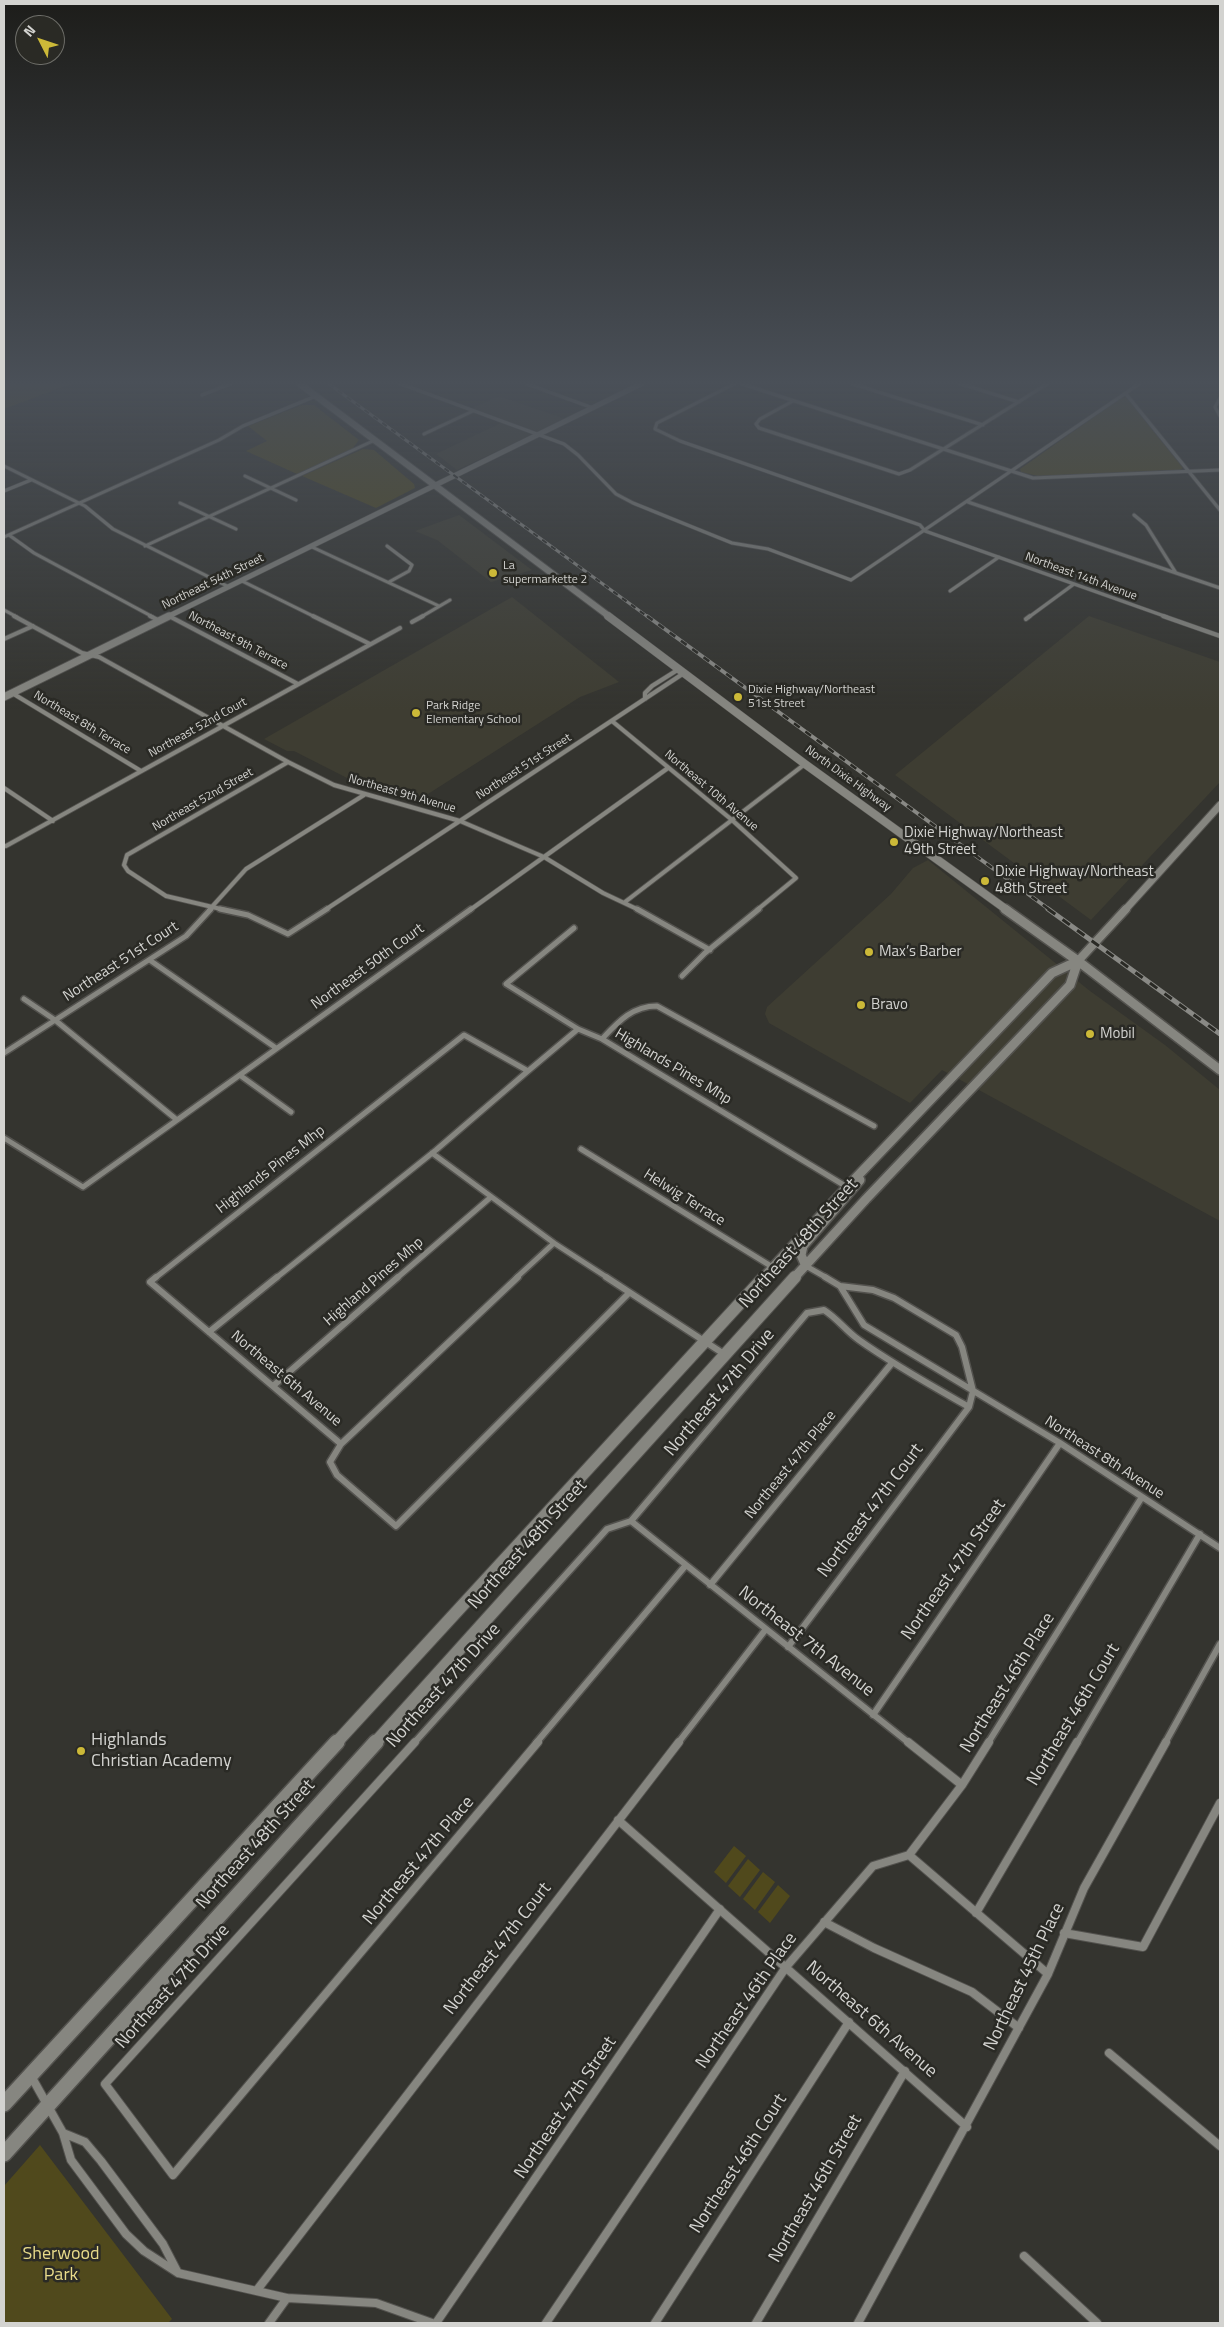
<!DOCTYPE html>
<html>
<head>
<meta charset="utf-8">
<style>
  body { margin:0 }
  #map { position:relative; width:1224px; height:2327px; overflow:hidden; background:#34342f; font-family:"Titillium Web",sans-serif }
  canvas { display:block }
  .frame { position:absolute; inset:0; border:5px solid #d3d3d0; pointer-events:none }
  .north { position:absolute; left:15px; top:15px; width:50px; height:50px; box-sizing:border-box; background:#2a2a25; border:1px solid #6e6e69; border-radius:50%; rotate:311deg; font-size:14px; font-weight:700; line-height:20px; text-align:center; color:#d3d3d0 }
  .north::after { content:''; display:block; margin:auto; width:18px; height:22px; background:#ccb938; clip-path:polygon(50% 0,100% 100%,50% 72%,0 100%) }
</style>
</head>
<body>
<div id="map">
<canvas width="1224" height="2327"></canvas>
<div class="frame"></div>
<div class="north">N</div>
</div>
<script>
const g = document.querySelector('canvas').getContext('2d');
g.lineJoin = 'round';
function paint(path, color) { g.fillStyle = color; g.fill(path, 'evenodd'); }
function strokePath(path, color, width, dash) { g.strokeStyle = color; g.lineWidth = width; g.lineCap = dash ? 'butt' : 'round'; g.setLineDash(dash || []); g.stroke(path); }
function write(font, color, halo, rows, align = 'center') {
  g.font = font + ' "Titillium Web",sans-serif'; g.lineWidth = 5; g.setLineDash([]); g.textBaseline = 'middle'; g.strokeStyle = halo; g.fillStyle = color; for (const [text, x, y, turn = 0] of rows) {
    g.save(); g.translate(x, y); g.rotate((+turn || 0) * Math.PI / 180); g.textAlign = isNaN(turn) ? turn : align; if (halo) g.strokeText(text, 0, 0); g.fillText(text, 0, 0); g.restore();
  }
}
paint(new Path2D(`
  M 499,396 L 566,419 L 457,470 L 436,454 L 505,421 L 470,409 Z
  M 459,515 L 532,570 L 491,582 L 437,540 L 415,531 Z
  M 512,597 L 619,682 L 580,697 L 417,801 L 351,780 L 294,751 L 287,751 L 264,739 Z
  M 1089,616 L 1220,662 L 1220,782 L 1091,920 L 895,775 Z
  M 928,860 L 1090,991 L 1165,1045 L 1220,1090 L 1220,1221 L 942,1070 L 910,1103 L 769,1023 L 765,1014 L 767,1007 L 891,894 L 913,868 Z`), '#3e3d32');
paint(new Path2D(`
  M 4,384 L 71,384 L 4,409 Z
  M 1126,397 L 1183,468 L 1180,470 L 1038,476 L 1021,472 L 1020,469 L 1121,398 Z
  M 302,405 L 314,405 L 359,440 L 352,449 L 297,474 L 246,451 L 267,441 L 248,426 Z
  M 363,449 L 374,450 L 414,484 L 415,488 L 376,508 L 302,476 Z
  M 734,1846 L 746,1856 L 726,1883 L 714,1872 Z
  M 748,1859 L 760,1870 L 740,1897 L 728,1886 Z
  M 763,1872 L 775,1882 L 755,1910 L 743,1899 Z
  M 778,1885 L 790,1896 L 770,1923 L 758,1912 Z
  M 40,2145 L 172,2319 L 168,2323 L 4,2323 L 4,2186 Z`), '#50491c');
const minorFar4 = new Path2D(`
  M 401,384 L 564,444 L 578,455 L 616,494 L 633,503 L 732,543 L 768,549 L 851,580 L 1139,384
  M 527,384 L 593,408
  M 734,384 L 657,423 L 655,429 L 680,441 L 920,525 L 925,531 L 1167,617
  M 742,384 L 1033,478 L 1220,470
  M 853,384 L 983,425
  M 961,384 L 1019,402
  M 1126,394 L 1220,510
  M 202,395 L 230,384
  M 1220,398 L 1215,407 L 1220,416
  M 793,401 L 760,419 L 756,424 L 759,428 L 899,474 L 910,470 L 1047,384
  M 424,434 L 473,411
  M 4,466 L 85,506 L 113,529 L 229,587
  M 245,476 L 296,500
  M 4,491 L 31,480
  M 968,502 L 1220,588
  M 180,503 L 236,529
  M 1134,515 L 1146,525 L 1176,573
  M 9,535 L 34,553 L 153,617
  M 4,537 L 219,440 L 243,426 L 316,396
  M 145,546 L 375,440
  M 387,546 L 412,565 L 409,571 L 389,582
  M 312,547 L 439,606
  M 242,581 L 315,617
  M 950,591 L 999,557
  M 4,610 L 17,617
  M 169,616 L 171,617
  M 421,617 L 450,600
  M 1029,617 L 1074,584`);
const minorFar3 = new Path2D(`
  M 14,616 L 82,653 L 99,657 L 288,762 L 334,785 L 460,821 L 544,857 L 603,893 L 639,910
  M 150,616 L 160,621
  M 169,616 L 298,684
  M 313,616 L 370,644
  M 1163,616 L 1220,636
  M 1026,619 L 1030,616
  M 412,622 L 423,616
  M 4,639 L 33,626
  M 12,693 L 141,771
  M 645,699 L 645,693 L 652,686 L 679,669
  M 612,721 L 732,820 L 796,878 L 757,910
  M 4,788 L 53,821
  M 6,846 L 400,628
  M 625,902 L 805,764
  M 209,910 L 246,869 L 364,795
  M 225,910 L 166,896 L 128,871 L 124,865 L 127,855 L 288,762
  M 325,910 L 684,673
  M 470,910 L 668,768`);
const minorFar2 = new Path2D(`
  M 220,909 L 248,915 L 288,934 L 327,909
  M 637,909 L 710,950
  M 574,928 L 506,984 L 578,1029 L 602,1039 L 847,1187
  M 151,961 L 276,1048
  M 682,976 L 705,953 L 759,909
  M 24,999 L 55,1020 L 177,1120
  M 602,1039 C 618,1022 632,1006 657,1006 L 874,1126
  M 4,1053 L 186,936 L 211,909
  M 241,1076 L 291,1112
  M 4,1138 L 83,1187 C 213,1095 342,1001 471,909
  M 581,1149 L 774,1268
  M 432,1153 L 554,1243 L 608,1278
  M 806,1266 L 827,1278
  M 155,1278 L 464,1035 L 528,1071 L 578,1029
  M 276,1278 L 436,1150 L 528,1071
  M 397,1278 L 491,1197
  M 516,1278 L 554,1243`);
const minorFar1 = new Path2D(`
  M 156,1277 L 150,1282 L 341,1444 L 330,1462 L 337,1475 L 396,1526 L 629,1293
  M 606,1277 L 724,1354
  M 840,1286 L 864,1325 L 1060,1443 L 1220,1548
  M 209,1332 L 277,1277
  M 273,1386 L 398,1277
  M 341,1444 L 518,1277
  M 631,1521 L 909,1743
  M 710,1585 L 892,1363
  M 788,1647 L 969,1407 L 973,1391 L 962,1347 L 956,1335 L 894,1298 L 873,1290 L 840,1286 L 825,1277
  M 873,1715 L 1060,1443
  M 414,1743 L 607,1529 L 631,1521 L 807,1313 L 824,1310 C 838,1319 846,1331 859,1340 C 894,1365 932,1386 969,1407
  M 536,1743 L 686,1565
  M 678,1743 L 766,1629
  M 988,1743 L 1142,1497
  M 1077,1743 L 1200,1534
  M 1165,1743 L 1220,1644`);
const minor = new Path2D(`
  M 415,1742 L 105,2084 L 173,2175 L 538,1742
  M 908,1742 L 962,1785
  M 618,1820 L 967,2127
  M 909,1855 L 1048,1974
  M 976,1913 L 1077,1742
  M 824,1922 L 874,1948 L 972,1992 L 1019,2028
  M 1064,1933 L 1143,1947 L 1220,1803
  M 1109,2053 L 1220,2146
  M 31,2076 L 63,2133 L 71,2160 L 126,2234 L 144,2251 L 178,2273 L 287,2298 L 376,2303 L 432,2323
  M 63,2133 L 85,2142 L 101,2161 L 163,2244 L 178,2273
  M 1024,2256 L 1097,2323
  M 257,2290 L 679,1742
  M 269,2323 L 287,2298
  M 436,2323 L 720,1909
  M 546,2323 L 786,1967 L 873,1866 L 909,1855 L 962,1785 L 989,1742
  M 655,2323 L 849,2022
  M 756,2323 L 905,2071
  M 858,2323 L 1048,1974 L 1084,1888 L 1166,1742`);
const tertiaryFar2 = new Path2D(`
  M 167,617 L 641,384`);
const tertiaryFar1 = new Path2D(`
  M 4,697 L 169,616
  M 1125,910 L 1220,805`);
const tertiary = new Path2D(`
  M 1078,961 L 1126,909`);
const secondaryFar4 = new Path2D(`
  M 300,384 L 610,617`);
const secondaryFar3 = new Path2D(`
  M 608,616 L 805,764 L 1007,910`);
const secondaryFar2 = new Path2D(`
  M 1005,909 L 1078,961 L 1220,1070
  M 806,1266 L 801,1255 L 803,1246 L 860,1180
  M 763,1278 L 847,1187 L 1052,973 L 1078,961
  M 794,1278 L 866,1199 L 1070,985 L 1078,961`);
const secondaryFar1 = new Path2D(`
  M 336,1743 L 764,1277
  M 375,1743 L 795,1277`);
const secondary = new Path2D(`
  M 4,2104 L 337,1742
  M 4,2154 L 376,1742`);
strokePath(minorFar4, '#53524e', 4.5);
strokePath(minorFar3, '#53524e', 5.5);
strokePath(minorFar2, '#53524e', 8);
strokePath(minorFar1, '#53524e', 9);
strokePath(minor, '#53524e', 10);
strokePath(tertiaryFar2, '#53524e', 6);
strokePath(tertiaryFar1, '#53524e', 9);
strokePath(tertiary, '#53524e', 11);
strokePath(secondaryFar4, '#53524e', 8);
strokePath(secondaryFar3, '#53524e', 9);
strokePath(secondaryFar2, '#53524e', 12);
strokePath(secondaryFar1, '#53524e', 14);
strokePath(secondary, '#53524e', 18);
strokePath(minorFar4, '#868680', 3);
strokePath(minorFar3, '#868680', 4);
strokePath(minorFar2, '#868680', 5);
strokePath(minorFar1, '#868680', 6);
strokePath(minor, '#868680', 8);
strokePath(tertiaryFar2, '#868680', 5);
strokePath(tertiaryFar1, '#868680', 7);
strokePath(tertiary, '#868680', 8);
strokePath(secondaryFar4, '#868680', 6);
strokePath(secondaryFar3, '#868680', 8);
strokePath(secondaryFar2, '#868680', 9);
strokePath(secondaryFar1, '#868680', 12);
strokePath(secondary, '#868680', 15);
const railFar2 = new Path2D(`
  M 329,384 L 648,617`);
const railFar1 = new Path2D(`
  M 647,616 L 1050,910`);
const rail = new Path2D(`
  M 1048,909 L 1220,1034`);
strokePath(railFar2, '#898985', 3);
strokePath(railFar1, '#898985', 4);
strokePath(rail, '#898985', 5);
strokePath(railFar2, '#2a2a25', 2, [5.5]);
strokePath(railFar1, '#2a2a25', 2.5, [7]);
strokePath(rail, '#2a2a25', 3, [9]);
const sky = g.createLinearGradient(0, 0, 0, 710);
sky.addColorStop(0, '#1d1d1a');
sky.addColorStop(0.54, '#4a5058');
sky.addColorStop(1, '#4a505800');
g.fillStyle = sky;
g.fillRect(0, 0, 1224, 710);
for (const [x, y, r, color] of [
  [493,573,5,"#ccb938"],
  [738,697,5,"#ccb938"],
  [416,713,5,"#ccb938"],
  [894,842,5,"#ccb938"],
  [985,881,5,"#ccb938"],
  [869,952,5,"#ccb938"],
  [861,1005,5,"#ccb938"],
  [1090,1034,5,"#ccb938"],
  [81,1751,5,"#ccb938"]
]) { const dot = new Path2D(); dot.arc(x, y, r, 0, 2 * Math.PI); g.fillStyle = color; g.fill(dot); strokePath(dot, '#2a2a25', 2); }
write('12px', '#d3d3d0', '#2a2a25', [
  ["La",503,566],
  ["supermarkette 2",503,580],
  ["Dixie Highway/Northeast",748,690],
  ["51st Street",748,704],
  ["Park Ridge",426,706],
  ["Elementary School",426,720]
], 'left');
write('12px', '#d3d3d0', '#2a2a25', [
  ["Northeast 14th Avenue",1081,577,20],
  ["Northeast 54th Street",213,582,-26],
  ["Northeast 9th Terrace",238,641,28],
  ["Northeast 8th Terrace",82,723,31],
  ["Northeast 52nd Court",198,728,-29],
  ["Northeast 51st Street",524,767,-33],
  ["North Dixie Highway",848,779,36],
  ["Northeast 10th Avenue",711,791,40],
  ["Northeast 9th Avenue",402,794,16],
  ["Northeast 52nd Street",203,800,-30]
]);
write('15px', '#d3d3d0', '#2a2a25', [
  ["Dixie Highway/Northeast",904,833],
  ["49th Street",904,850],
  ["Dixie Highway/Northeast",995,872],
  ["48th Street",995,889],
  ["Max’s Barber",879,952],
  ["Bravo",871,1005],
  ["Mobil",1100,1034]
], 'left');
write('15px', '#d3d3d0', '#2a2a25', [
  ["Northeast 51st Court",121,962,-33],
  ["Northeast 50th Court",368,967,-36],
  ["Highlands Pines Mhp",673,1067,31],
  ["Highlands Pines Mhp",271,1170,-38],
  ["Helwig Terrace",684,1198,32],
  ["Highland Pines Mhp",374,1282,-41],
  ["Northeast 6th Avenue",286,1379,40],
  ["Northeast 8th Avenue",1104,1458,33],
  ["Northeast 47th Place",791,1465,-51]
]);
write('18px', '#d3d3d0', '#2a2a25', [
  ["Northeast 48th Street",799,1244,-48],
  ["Northeast 47th Drive",720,1393,-50],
  ["Northeast 47th Court",871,1511,-53],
  ["Northeast 48th Street",528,1545,-48],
  ["Northeast 47th Street",954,1570,-55],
  ["Northeast 7th Avenue",806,1642,38],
  ["Northeast 46th Place",1008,1683,-58],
  ["Northeast 47th Drive",444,1686,-48],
  ["Northeast 46th Court",1074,1715,-59],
  ["Northeast 48th Street",256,1845,-48],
  ["Northeast 47th Place",419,1861,-50],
  ["Northeast 47th Court",498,1949,-52],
  ["Northeast 45th Place",1025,1977,-64],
  ["Northeast 47th Drive",173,1987,-48],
  ["Northeast 46th Place",747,2001,-55],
  ["Northeast 6th Avenue",871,2020,41],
  ["Northeast 47th Street",566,2108,-56],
  ["Northeast 46th Court",739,2164,-57],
  ["Northeast 46th Street",816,2189,-60]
]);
write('18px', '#d3d3d0', '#2a2a25', [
  ["Highlands",91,1741],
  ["Christian Academy",91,1762]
], 'left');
write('18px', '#e8db8a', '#2a2a25', [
  ["Sherwood",61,2255],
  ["Park",61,2276]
]);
</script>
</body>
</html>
